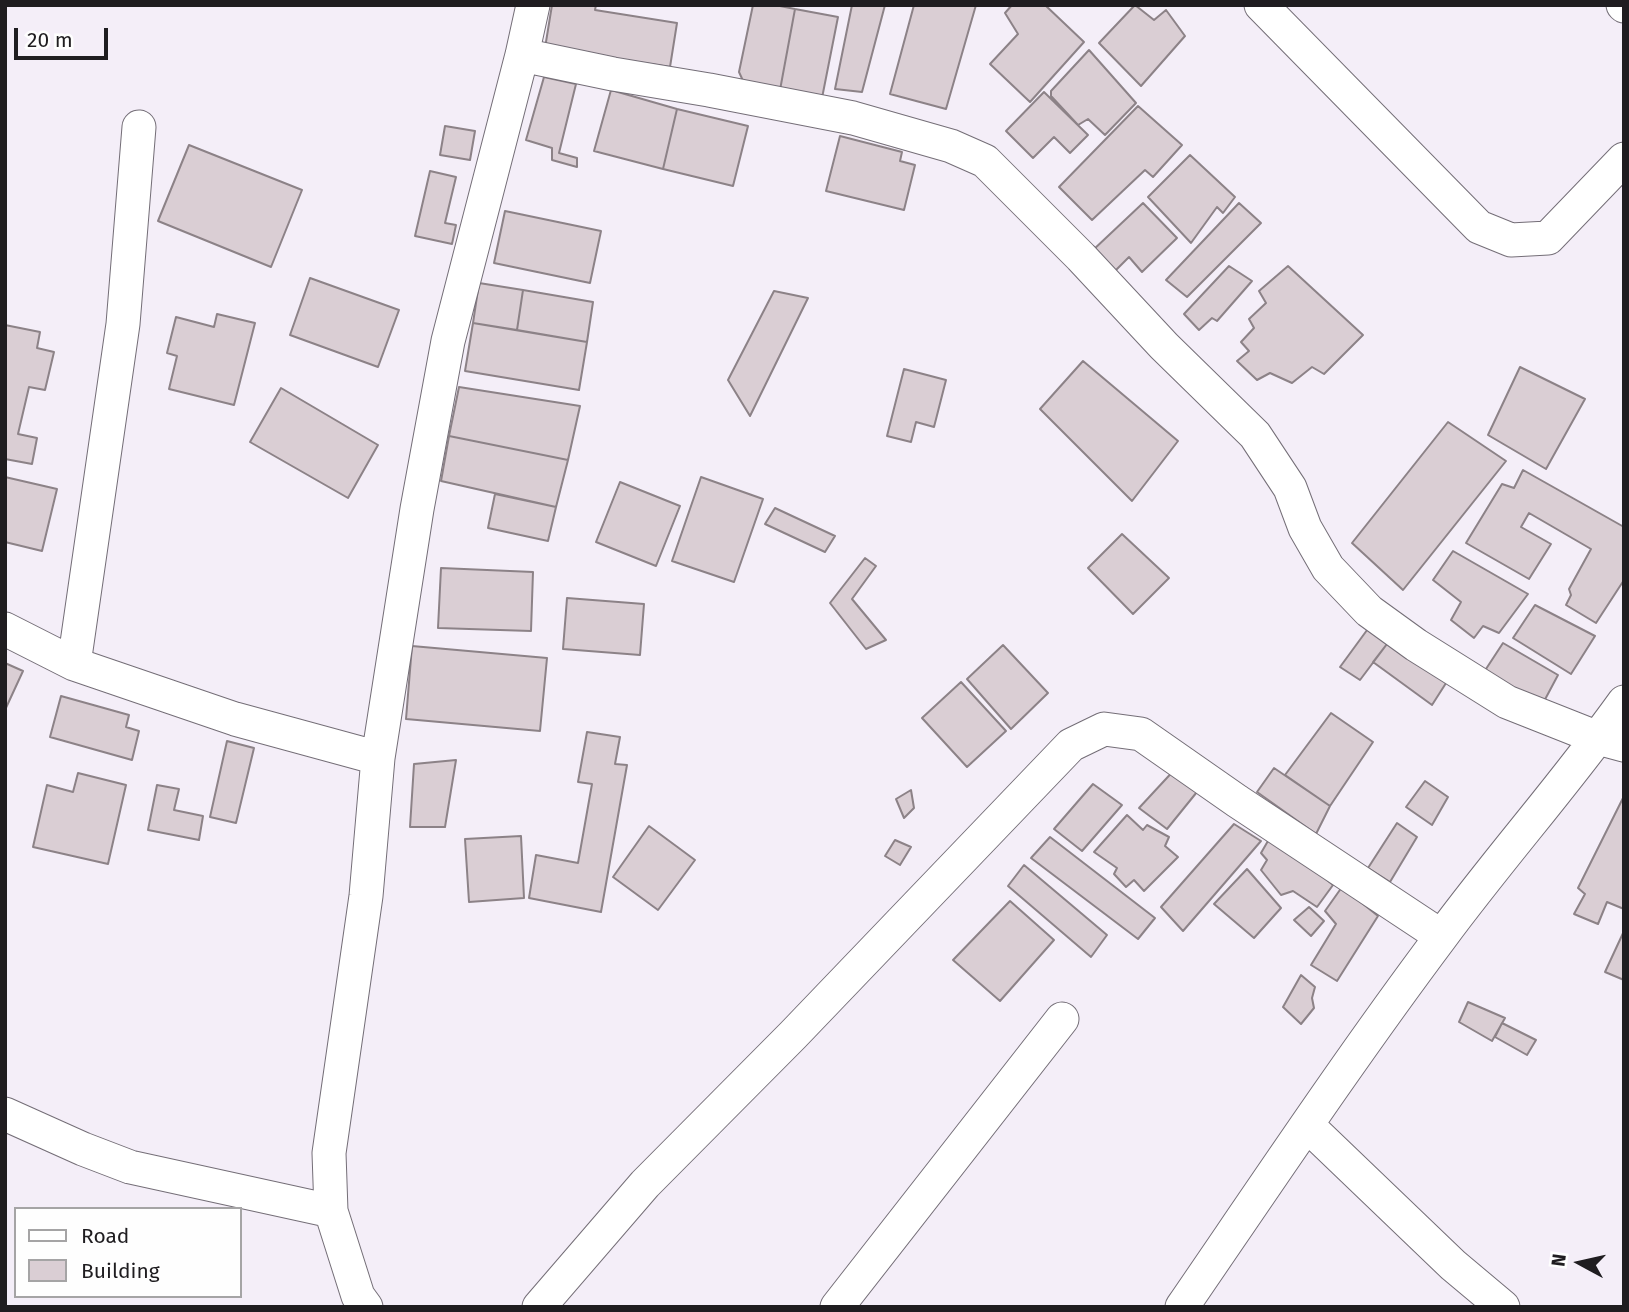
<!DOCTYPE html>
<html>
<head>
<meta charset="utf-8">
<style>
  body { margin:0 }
  #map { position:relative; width:1629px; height:1312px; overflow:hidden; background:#f4eef8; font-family:"Fira Sans",sans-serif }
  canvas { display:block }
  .frame { position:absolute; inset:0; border:7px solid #1f1d20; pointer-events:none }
  .legend { position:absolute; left:14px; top:1207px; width:228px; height:91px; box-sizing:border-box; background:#fefefe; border:2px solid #a5a4a5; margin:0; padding:9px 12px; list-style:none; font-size:21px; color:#1f1d20 }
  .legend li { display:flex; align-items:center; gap:14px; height:35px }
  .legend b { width:35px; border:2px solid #a5a4a5 }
  .north { position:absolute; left:1545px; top:1228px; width:70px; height:70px; -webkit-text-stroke:5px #fefefe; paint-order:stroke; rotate:278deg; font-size:19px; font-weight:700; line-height:28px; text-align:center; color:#1f1d20 }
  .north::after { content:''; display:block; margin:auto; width:24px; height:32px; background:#1f1d20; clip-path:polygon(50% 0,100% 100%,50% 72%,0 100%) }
  .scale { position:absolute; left:14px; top:28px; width:94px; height:32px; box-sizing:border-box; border:4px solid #1f1d20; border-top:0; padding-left:9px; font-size:21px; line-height:24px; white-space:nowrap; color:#1f1d20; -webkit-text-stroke:5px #fefefe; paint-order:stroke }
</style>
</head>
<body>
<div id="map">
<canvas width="1629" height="1312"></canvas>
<div class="frame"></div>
<ul class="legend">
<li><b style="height:9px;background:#fff"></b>Road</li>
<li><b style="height:19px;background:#daced4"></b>Building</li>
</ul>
<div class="north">N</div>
<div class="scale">20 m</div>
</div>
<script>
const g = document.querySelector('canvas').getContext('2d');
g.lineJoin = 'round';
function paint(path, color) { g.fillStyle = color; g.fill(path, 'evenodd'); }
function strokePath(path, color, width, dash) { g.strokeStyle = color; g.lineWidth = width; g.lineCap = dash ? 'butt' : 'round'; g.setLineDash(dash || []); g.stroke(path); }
const building = new Path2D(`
  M 552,5 L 596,5 L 595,10 L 677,23 L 670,67 L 545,48 Z
  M 753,5 L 775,5 L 795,9 L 780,90 L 744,83 L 739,72 Z
  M 852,5 L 885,5 L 862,92 L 835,89 Z
  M 914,5 L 976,5 L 946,109 L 890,94 Z
  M 1012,5 L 1045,5 L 1084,42 L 1030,102 L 990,64 L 1018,34 L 1005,13 Z
  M 1135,5 L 1154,20 L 1166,10 L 1185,36 L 1141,86 L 1099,43 Z
  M 795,9 L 838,17 L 822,98 L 780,90 Z
  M 1089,50 L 1136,103 L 1105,135 L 1088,119 L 1078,125 L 1051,96 L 1051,91 Z
  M 544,77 L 576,84 L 559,153 L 577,158 L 577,167 L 552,160 L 552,148 L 526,140 Z
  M 611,90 L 677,109 L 663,169 L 594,151 Z
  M 1044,92 L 1088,135 L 1070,153 L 1054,137 L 1033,158 L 1006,131 Z
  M 1138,106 L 1182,145 L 1153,177 L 1145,170 L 1092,220 L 1059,187 Z
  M 677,109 L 748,126 L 733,186 L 663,169 Z
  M 445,126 L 475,131 L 470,160 L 440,155 Z
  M 840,136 L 902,152 L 900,161 L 915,165 L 904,210 L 826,191 Z
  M 189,145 L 302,190 L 271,267 L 158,221 Z
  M 1190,155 L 1235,197 L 1223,213 L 1217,207 L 1191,243 L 1148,197 Z
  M 430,171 L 456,177 L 445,223 L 456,225 L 452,244 L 415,236 Z
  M 1143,203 L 1177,238 L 1142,272 L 1129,257 L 1113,273 L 1092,251 Z
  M 1239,203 L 1261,223 L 1187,297 L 1166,280 Z
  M 505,211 L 601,231 L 590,283 L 494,263 Z
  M 1229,266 L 1252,281 L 1217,321 L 1212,318 L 1199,330 L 1184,314 Z
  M 1288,266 L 1363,335 L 1324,374 L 1312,367 L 1292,383 L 1270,373 L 1257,380 L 1237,361 L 1249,351 L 1241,342 L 1254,328 L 1249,319 L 1266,303 L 1259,291 Z
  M 310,278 L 399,310 L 378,367 L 290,335 Z
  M 479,283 L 523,290 L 517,330 L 473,323 Z
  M 523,290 L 593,302 L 587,342 L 517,330 Z
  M 774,291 L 808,298 L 750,416 L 728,380 Z
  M 217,314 L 255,323 L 234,405 L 169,389 L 177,356 L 167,353 L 176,317 L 214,327 Z
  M 473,323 L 587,342 L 579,390 L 465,371 Z
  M 5,325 L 40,332 L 37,348 L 54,352 L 45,390 L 29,387 L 18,434 L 37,438 L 32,464 L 5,459 Z
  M 1083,361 L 1178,441 L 1132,501 L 1040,409 Z
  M 1520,367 L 1585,399 L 1546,469 L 1488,435 Z
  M 904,369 L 946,380 L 934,427 L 916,422 L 911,442 L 887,436 Z
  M 459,387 L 580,406 L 568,460 L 449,436 Z
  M 281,388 L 378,445 L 348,498 L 250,442 Z
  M 1448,422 L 1506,461 L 1403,590 L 1352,543 Z
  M 449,436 L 568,460 L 556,507 L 441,481 Z
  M 1523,470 L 1624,527 L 1624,580 L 1596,623 L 1566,605 L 1571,595 L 1569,589 L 1591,549 L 1529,513 L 1521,527 L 1551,544 L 1529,579 L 1466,543 L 1502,484 L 1514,488 Z
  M 5,477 L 57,489 L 42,551 L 5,542 Z
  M 701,477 L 763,499 L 734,582 L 672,561 Z
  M 620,482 L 680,506 L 656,566 L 596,542 Z
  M 495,494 L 556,507 L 548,541 L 488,528 Z
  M 775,508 L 835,536 L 825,552 L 765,524 Z
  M 1122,534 L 1169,578 L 1133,614 L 1088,568 Z
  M 1453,551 L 1528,594 L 1499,633 L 1483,626 L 1474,638 L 1451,620 L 1461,602 L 1433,580 Z
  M 865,558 L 876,566 L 852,599 L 886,640 L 866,649 L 830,603 Z
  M 441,568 L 533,572 L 531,631 L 438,628 Z
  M 567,598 L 644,604 L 640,655 L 563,649 Z
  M 1535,605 L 1595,636 L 1571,674 L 1513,638 Z
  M 1370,626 L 1390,640 L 1360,680 L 1340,667 Z
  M 1390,640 L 1448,680 L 1432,705 L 1373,662 Z
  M 1503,643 L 1558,675 L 1541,707 L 1484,672 Z
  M 1003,645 L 1048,693 L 1011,729 L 967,679 Z
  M 412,646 L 547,658 L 540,731 L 406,719 Z
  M 5,663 L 23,671 L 5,710 Z
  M 961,682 L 1006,731 L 967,767 L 922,718 Z
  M 61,696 L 129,715 L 126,727 L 139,731 L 132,760 L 50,737 Z
  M 1331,713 L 1373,742 L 1330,806 L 1285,775 Z
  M 587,732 L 620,737 L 615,764 L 627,765 L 601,912 L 529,898 L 536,855 L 578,863 L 592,784 L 578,782 Z
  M 227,741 L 254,748 L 236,823 L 210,817 Z
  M 456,760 L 445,827 L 410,827 L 414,764 Z
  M 1177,767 L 1201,787 L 1167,829 L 1139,808 Z
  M 1274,768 L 1330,806 L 1316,834 L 1257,792 Z
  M 78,773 L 126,785 L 108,864 L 33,847 L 47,785 L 73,792 Z
  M 1425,781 L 1448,797 L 1432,825 L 1406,807 Z
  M 1093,784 L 1122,805 L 1082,851 L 1054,829 Z
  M 157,785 L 179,789 L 174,810 L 203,816 L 199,840 L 148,830 Z
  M 911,790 L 914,808 L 904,818 L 896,799 Z
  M 1624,796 L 1624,909 L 1607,902 L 1598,924 L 1574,914 L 1585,894 L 1578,888 Z
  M 1127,815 L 1143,830 L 1147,825 L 1169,837 L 1165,846 L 1178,857 L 1144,891 L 1134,880 L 1126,887 L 1114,874 L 1117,868 L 1094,852 Z
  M 1397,823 L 1417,837 L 1390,882 L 1368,868 Z
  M 1234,824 L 1261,841 L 1183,931 L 1161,907 Z
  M 649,826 L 695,860 L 658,910 L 613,877 Z
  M 1272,834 L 1333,885 L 1317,907 L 1293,891 L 1281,895 L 1261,870 L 1267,860 L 1261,853 Z
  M 521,836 L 524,898 L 469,902 L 465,839 Z
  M 1050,837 L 1155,918 L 1138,939 L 1031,858 Z
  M 895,840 L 911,847 L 900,865 L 885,856 Z
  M 1024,865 L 1107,935 L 1091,957 L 1008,886 Z
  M 1247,869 L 1281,908 L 1254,938 L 1214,904 Z
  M 1342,887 L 1378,916 L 1337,981 L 1311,965 L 1336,924 L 1325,911 Z
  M 1010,901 L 1054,940 L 1000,1001 L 953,960 Z
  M 1309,907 L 1324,921 L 1311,936 L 1294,920 Z
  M 1624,931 L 1624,980 L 1605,972 Z
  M 1301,975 L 1315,987 L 1312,998 L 1314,1008 L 1301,1024 L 1283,1007 Z
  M 1468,1002 L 1505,1018 L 1492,1041 L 1459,1022 Z
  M 1502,1023 L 1536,1040 L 1527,1055 L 1495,1037 Z`);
paint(building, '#daced4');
strokePath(building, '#8c8287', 2);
const minor = new Path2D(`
  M 1261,5 L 1479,227 L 1511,240 L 1548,238 L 1624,159
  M 1623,5 L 1624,6
  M 522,55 L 613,74 L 709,90 L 853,118 L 951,146 L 985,161 L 1081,257 L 1164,346 L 1255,435 L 1290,488 L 1305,528 L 1328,568 L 1369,611 L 1416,645 L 1507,702 L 1598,738 L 1624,745
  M 5,629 L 74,664 L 235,719 L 378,758
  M 74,664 L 123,324 L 139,127
  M 5,1114 L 83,1149 L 130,1167 L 331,1211
  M 1307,1125 L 1453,1265 L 1503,1307
  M 366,1307 L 358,1296 L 331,1211 L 329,1153 L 366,896 L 378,758 L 417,509 L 448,341 L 522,55 L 533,5
  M 539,1307 L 645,1184 L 793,1035 L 1071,745 L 1104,729 L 1141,734 L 1237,801 L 1441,936
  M 837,1307 L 1062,1019
  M 1182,1307 C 1267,1183 1351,1057 1441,937 C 1500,857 1566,783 1624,702`);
strokePath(minor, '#746e77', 35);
strokePath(minor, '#fff', 33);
</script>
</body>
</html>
